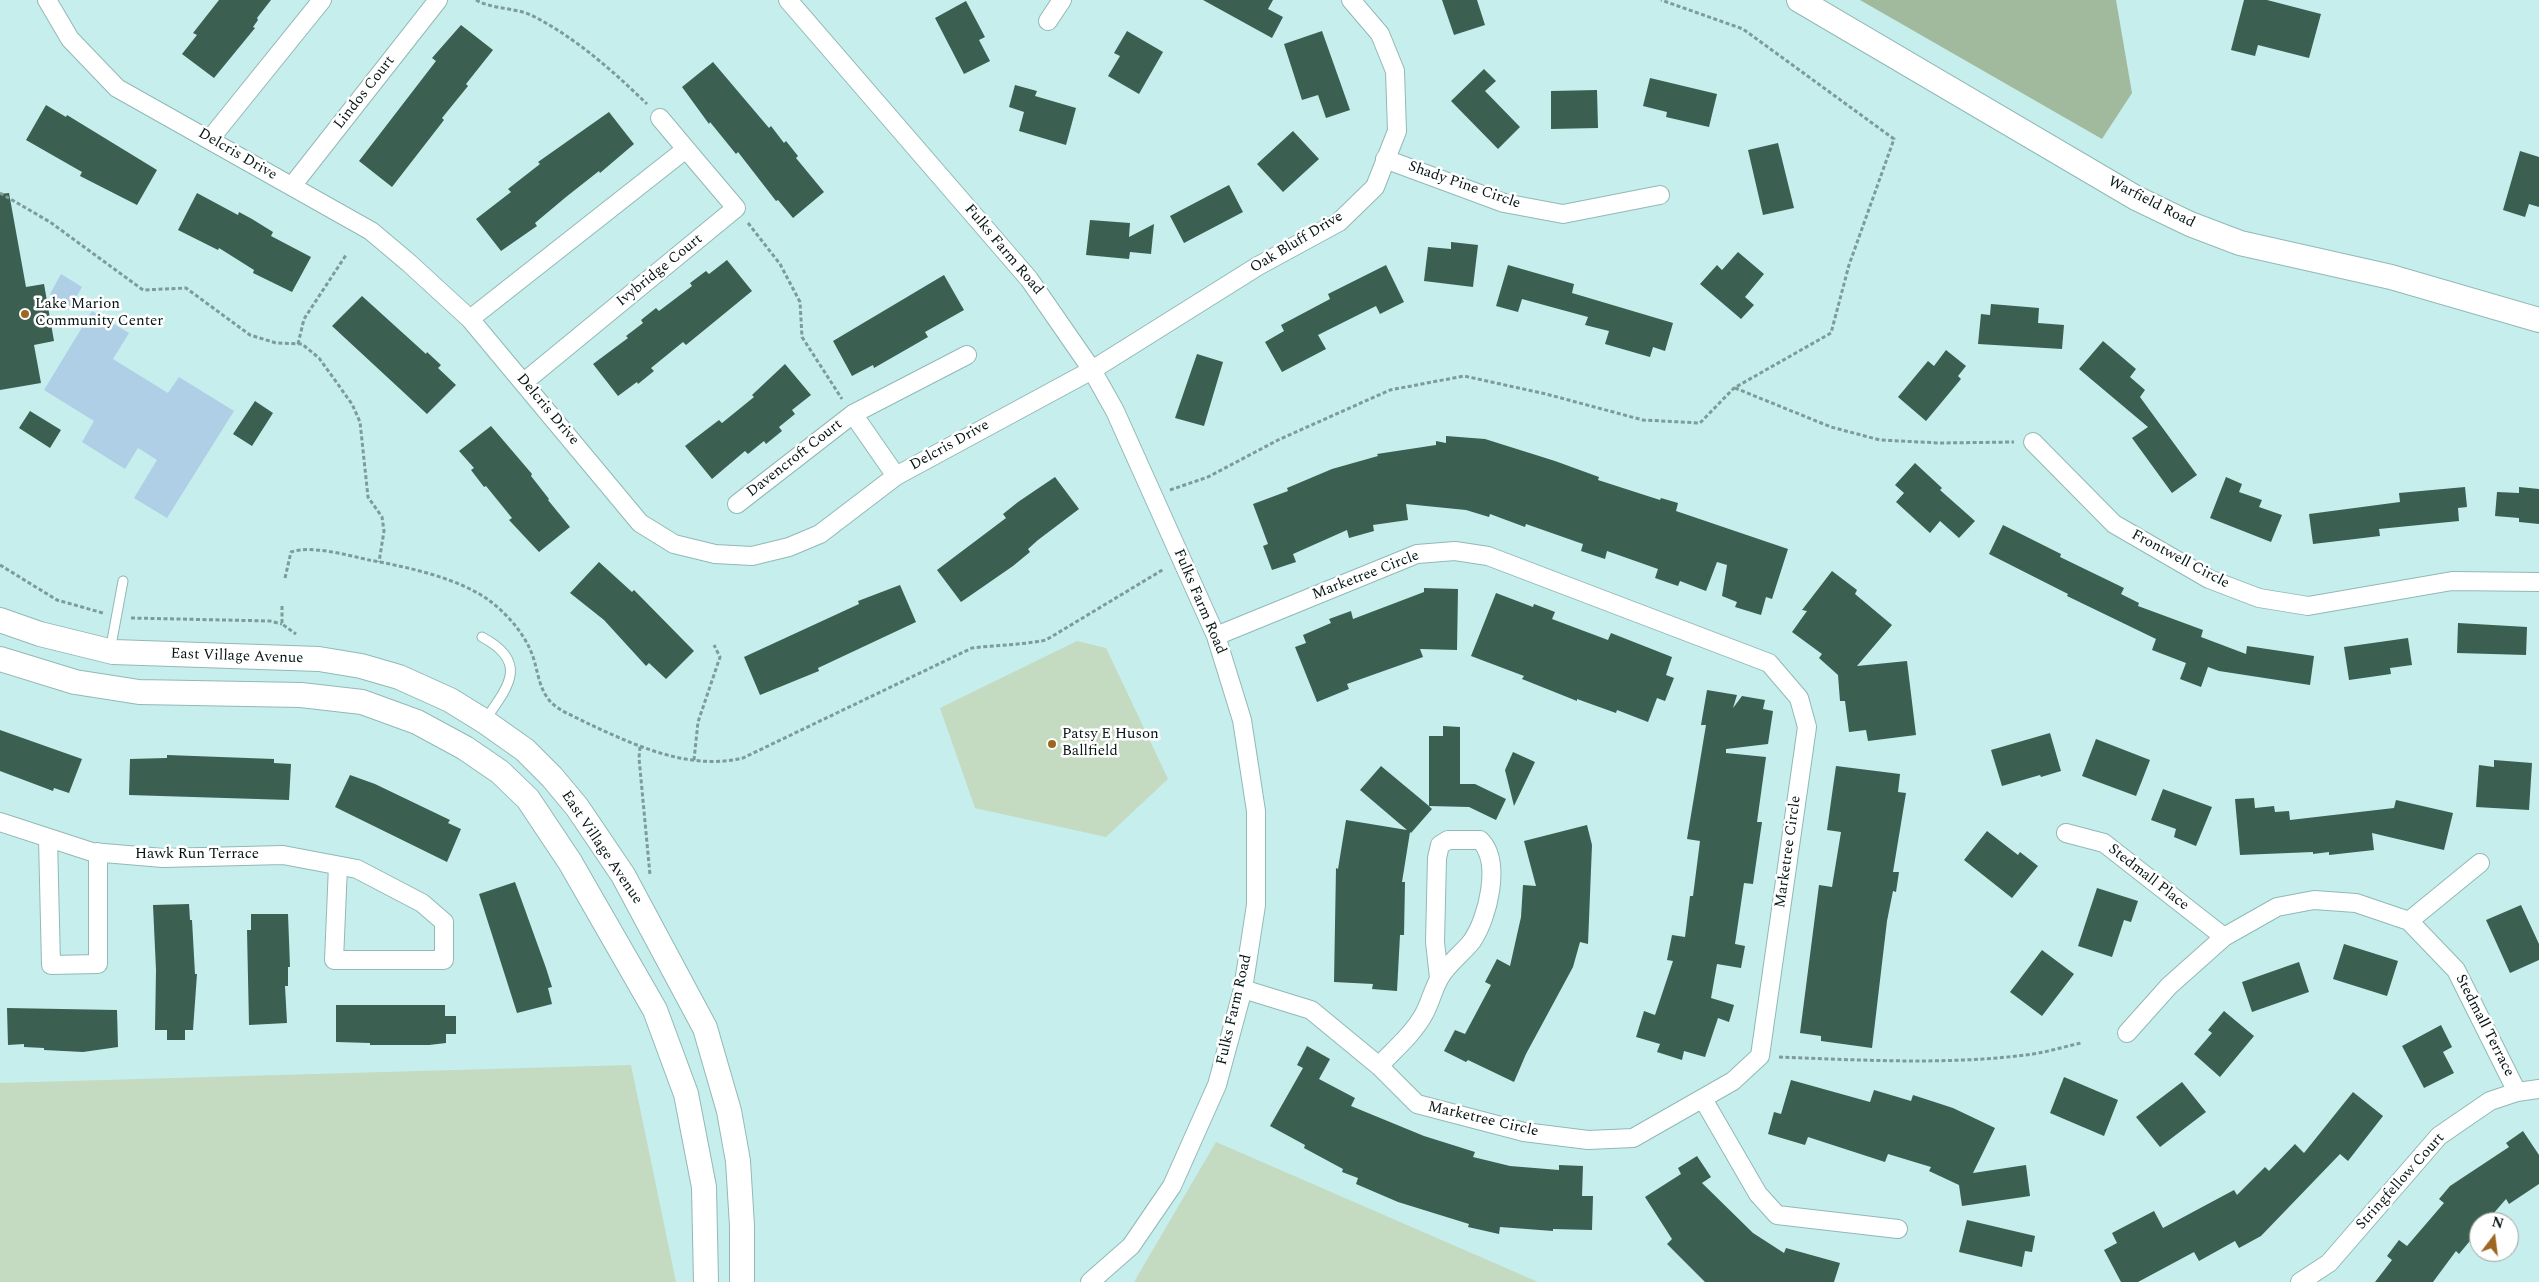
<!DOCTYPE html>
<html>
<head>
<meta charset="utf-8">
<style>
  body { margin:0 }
  #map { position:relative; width:2539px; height:1282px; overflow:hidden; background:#c6eeec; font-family:Spectral,serif }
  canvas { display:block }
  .north { position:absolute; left:2469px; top:1212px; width:50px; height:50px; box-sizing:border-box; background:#fff; border:1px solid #9ba1a1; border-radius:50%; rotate:15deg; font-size:14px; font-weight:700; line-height:20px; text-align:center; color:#061514 }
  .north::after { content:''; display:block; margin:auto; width:18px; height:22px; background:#9d6721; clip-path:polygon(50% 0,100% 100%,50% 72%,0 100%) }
</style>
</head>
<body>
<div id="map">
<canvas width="2539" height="1282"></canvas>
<div class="north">N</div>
</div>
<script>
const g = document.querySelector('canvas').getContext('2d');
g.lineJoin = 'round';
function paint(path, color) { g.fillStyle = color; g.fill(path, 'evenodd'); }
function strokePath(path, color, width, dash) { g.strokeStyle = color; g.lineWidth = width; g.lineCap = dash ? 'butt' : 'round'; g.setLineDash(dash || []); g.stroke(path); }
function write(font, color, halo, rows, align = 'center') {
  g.font = font + ' Spectral,serif'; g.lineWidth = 5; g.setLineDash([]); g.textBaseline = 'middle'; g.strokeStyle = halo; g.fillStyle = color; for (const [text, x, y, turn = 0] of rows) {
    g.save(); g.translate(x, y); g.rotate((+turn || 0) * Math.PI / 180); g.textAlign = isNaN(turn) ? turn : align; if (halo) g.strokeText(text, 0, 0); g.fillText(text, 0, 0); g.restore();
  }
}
paint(new Path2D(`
  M 1077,641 L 1106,648 L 1168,779 L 1106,837 L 975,808 L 940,708 Z
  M 631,1065 L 676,1282 L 0,1282 L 0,1083 Z
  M 1216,1142 L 1538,1282 L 1134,1282 Z`), '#c4dac1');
paint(new Path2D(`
  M 1860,0 L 2116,0 L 2132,93 L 2102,139 Z`), '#a1ba9e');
paint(new Path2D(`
  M 61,274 L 82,287 L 71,307 L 50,294 Z
  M 92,311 L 129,333 L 113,359 L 168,393 L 179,377 L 234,411 L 167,518 L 134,498 L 157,460 L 138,448 L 125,469 L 82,442 L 94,421 L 44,390 Z`), '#afcfe7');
paint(new Path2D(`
  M 219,0 L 271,0 L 257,18 L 258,20 L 253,27 L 255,28 L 214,78 L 182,54 L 197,35 L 193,33 Z
  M 1203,0 L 1273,0 L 1268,9 L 1283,17 L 1272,38 Z
  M 1442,0 L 1477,0 L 1485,25 L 1454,35 Z
  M 2244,0 L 2267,0 L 2321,14 L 2309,58 L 2258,45 L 2255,56 L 2231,50 Z
  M 966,1 L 985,37 L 979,40 L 990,61 L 964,74 L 935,18 Z
  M 461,25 L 493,50 L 466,84 L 468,86 L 442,118 L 444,120 L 392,187 L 359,161 L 436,61 L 432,58 Z
  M 1127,31 L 1163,52 L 1139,94 L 1108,76 L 1120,56 L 1114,53 Z
  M 1322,31 L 1350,110 L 1326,118 L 1318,95 L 1302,100 L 1284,44 Z
  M 713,62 L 769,128 L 771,126 L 784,143 L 786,141 L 798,156 L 796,158 L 824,192 L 793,218 L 778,200 L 776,201 L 738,152 L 736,154 L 710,122 L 709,124 L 682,87 Z
  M 1484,69 L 1496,81 L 1485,91 L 1520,127 L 1498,149 L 1451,101 Z
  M 1650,78 L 1717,94 L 1709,127 L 1666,117 L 1667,112 L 1643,106 Z
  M 1015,85 L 1037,91 L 1035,96 L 1076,108 L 1066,145 L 1019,131 L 1024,112 L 1009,107 Z
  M 1597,90 L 1598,128 L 1551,129 L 1551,91 Z
  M 46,105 L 66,117 L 67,115 L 157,170 L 137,205 L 80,176 L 82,172 L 26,140 Z
  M 609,112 L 634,144 L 600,173 L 599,171 L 566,197 L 535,223 L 537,226 L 501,251 L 476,219 L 511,192 L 508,189 L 540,164 L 538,162 Z
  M 1293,131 L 1319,159 L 1283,192 L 1257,164 Z
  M 1778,143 L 1794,208 L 1763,215 L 1748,150 Z
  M 2520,151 L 2539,157 L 2539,207 L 2529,204 L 2525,217 L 2503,210 Z
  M 1229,185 L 1243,212 L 1184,243 L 1170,216 Z
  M 9,193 L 26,287 L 44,284 L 54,341 L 34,345 L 41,383 L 0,390 L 0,194 Z
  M 197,193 L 238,215 L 239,212 L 252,219 L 273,232 L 271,236 L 311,257 L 292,292 L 253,273 L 254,270 L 219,248 L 218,250 L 178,230 Z
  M 1090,220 L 1130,223 L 1129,237 L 1154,224 L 1151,254 L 1130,252 L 1129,259 L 1086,255 Z
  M 1451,242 L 1478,245 L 1473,287 L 1424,281 L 1428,247 L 1451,249 Z
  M 1738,252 L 1764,274 L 1745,297 L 1754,305 L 1741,319 L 1700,284 L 1717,265 L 1722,270 Z
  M 727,260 L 752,291 L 686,345 L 683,342 L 651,368 L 654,371 L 638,384 L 637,382 L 618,396 L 593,364 L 628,338 L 626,336 L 643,323 L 641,320 L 656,308 L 659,311 L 692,286 L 690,283 L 706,271 L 709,274 Z
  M 1386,265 L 1404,302 L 1380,314 L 1376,306 L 1318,335 L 1326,349 L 1282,372 L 1265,342 L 1284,331 L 1281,325 L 1330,299 L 1328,294 Z
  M 1508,265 L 1574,284 L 1572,293 L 1673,323 L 1665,351 L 1653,347 L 1650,357 L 1605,344 L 1609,331 L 1585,325 L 1588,317 L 1522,299 L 1518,312 L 1496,306 Z
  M 944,275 L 964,310 L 925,332 L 928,337 L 874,368 L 873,365 L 852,376 L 833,341 Z
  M 362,296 L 426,354 L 427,352 L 441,365 L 438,368 L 456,385 L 427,414 L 332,326 Z
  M 1991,304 L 2039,308 L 2038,323 L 2064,325 L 2062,349 L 1978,344 L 1981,314 L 1990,315 Z
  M 2103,341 L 2136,369 L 2130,377 L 2145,390 L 2140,397 L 2197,475 L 2172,493 L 2132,438 L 2148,427 L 2079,369 Z
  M 1946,350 L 1966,366 L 1958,376 L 1961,379 L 1926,421 L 1898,397 L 1928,361 L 1934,366 Z
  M 1197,354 L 1223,362 L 1204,426 L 1175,418 Z
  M 785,364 L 811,395 L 792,410 L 795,414 L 779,427 L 782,431 L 766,444 L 764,441 L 748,454 L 745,451 L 712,479 L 685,446 L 719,420 L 722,423 L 754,397 L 752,395 Z
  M 255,401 L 273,413 L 252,446 L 233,434 Z
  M 30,411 L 61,430 L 50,448 L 19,428 Z
  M 491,426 L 532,474 L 531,476 L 549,499 L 548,500 L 570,527 L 539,552 L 509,520 L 512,518 L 486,486 L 484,487 L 471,470 L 474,468 L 459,451 Z
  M 1446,436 L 1485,439 L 1555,461 L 1599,477 L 1598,480 L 1660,500 L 1661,498 L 1678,503 L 1676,511 L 1788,549 L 1772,599 L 1766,597 L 1761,615 L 1735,607 L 1737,602 L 1722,596 L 1727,565 L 1717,562 L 1706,591 L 1680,581 L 1678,586 L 1655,578 L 1658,569 L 1607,551 L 1605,559 L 1581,551 L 1583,544 L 1526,524 L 1525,527 L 1490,514 L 1489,517 L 1466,510 L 1406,504 L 1408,520 L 1373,525 L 1374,531 L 1349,538 L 1347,530 L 1293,554 L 1296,562 L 1272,570 L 1263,546 L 1268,544 L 1253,504 L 1288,491 L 1287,488 L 1332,469 L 1378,456 L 1377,454 L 1436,445 L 1436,441 L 1446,443 Z
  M 1915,463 L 1942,488 L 1940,490 L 1975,521 L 1959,538 L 1940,521 L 1930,533 L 1896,502 L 1904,493 L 1895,485 Z
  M 1055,477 L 1079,509 L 1038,540 L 1028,549 L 1030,552 L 1013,566 L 961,602 L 937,570 L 1006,518 L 1003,514 L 1018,502 Z
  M 2226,477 L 2242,484 L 2239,492 L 2262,500 L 2259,507 L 2282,515 L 2271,542 L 2210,518 Z
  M 2465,487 L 2467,507 L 2458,508 L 2459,521 L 2379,529 L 2380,536 L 2313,544 L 2309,514 L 2400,502 L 2399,493 Z
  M 2519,487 L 2539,489 L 2539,524 L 2519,522 L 2519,518 L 2495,516 L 2497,492 L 2519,493 Z
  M 2003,525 L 2061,554 L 2060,557 L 2124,588 L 2121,594 L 2139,603 L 2138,606 L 2203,630 L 2201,637 L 2246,654 L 2247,646 L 2314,656 L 2310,685 L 2219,671 L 2208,667 L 2201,687 L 2180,679 L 2186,663 L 2152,650 L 2156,639 L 2067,596 L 2068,594 L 1989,554 Z
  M 599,562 L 632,592 L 634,590 L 694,651 L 666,679 L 649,663 L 646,666 L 604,620 L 570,593 Z
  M 1832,571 L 1857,590 L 1855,594 L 1892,625 L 1857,666 L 1907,661 L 1916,735 L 1868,741 L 1866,730 L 1849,732 L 1845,701 L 1840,701 L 1838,675 L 1819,658 L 1822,654 L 1792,632 L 1807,611 L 1802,610 Z
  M 900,585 L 916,622 L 818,668 L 819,671 L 760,695 L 744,657 L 859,604 L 858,601 Z
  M 1424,588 L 1458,589 L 1457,650 L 1420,649 L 1423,657 L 1347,684 L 1349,689 L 1317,702 L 1295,647 L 1306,643 L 1303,635 L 1331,623 L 1329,619 L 1351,611 L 1353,619 L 1424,592 Z
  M 1496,593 L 1533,607 L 1534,604 L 1555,612 L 1552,619 L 1608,640 L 1611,633 L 1672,657 L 1666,675 L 1674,678 L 1665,701 L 1657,698 L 1648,722 L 1617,710 L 1616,713 L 1577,699 L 1577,701 L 1522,679 L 1524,676 L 1471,656 Z
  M 2458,623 L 2527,627 L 2526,655 L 2457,653 Z
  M 2408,638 L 2412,665 L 2390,668 L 2391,674 L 2349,680 L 2344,647 Z
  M 1707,690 L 1737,695 L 1733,708 L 1742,696 L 1765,700 L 1763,709 L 1773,711 L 1768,744 L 1726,749 L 1726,753 L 1766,757 L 1757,822 L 1762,822 L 1753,884 L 1744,883 L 1735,944 L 1745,946 L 1741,968 L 1717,964 L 1711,998 L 1734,1005 L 1729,1022 L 1718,1018 L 1705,1057 L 1684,1051 L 1682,1060 L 1657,1052 L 1660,1044 L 1636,1037 L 1644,1011 L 1655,1015 L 1673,961 L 1667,960 L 1672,935 L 1685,937 L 1690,896 L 1693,896 L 1700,841 L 1687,839 L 1706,725 L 1701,725 Z
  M 1443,726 L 1460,727 L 1460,784 L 1475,784 L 1506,799 L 1496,820 L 1469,807 L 1429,806 L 1432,809 L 1411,833 L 1410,832 L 1402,882 L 1405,882 L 1404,935 L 1400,935 L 1397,991 L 1372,989 L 1373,984 L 1334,982 L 1336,868 L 1338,869 L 1346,820 L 1407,830 L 1360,790 L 1381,766 L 1429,806 L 1429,736 L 1443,736 Z
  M 0,730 L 82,759 L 69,793 L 54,788 L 53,791 L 0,771 Z
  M 2050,733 L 2061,771 L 2041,777 L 2040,775 L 2002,786 L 1991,750 Z
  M 2096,739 L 2150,760 L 2136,796 L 2082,776 Z
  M 1513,752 L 1535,762 L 1514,806 L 1505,770 Z
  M 167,755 L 274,759 L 274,763 L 291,764 L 289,800 L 129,795 L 130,759 L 167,758 Z
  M 2494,760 L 2532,763 L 2529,810 L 2476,807 L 2479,765 L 2494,767 Z
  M 1836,766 L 1900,774 L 1898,792 L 1906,793 L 1893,872 L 1899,872 L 1896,892 L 1893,891 L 1887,921 L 1872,1048 L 1821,1041 L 1821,1036 L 1800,1033 L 1819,885 L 1832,887 L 1841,832 L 1827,830 Z
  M 350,775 L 375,784 L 450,820 L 448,823 L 461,829 L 447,862 L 335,807 Z
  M 2163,789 L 2212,807 L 2196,846 L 2174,837 L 2176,829 L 2151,820 Z
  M 2254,798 L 2255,808 L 2274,806 L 2275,812 L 2289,811 L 2290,820 L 2394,808 L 2396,800 L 2453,813 L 2444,850 L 2372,833 L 2374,850 L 2329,855 L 2329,852 L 2313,854 L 2313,852 L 2240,855 L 2235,799 Z
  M 1587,825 L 1592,845 L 1588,944 L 1580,942 L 1573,967 L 1526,1054 L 1514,1082 L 1468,1060 L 1466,1062 L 1444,1051 L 1455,1030 L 1465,1034 L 1491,985 L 1485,982 L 1497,959 L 1510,966 L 1521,917 L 1523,885 L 1536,886 L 1524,841 Z
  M 1987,831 L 2018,855 L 2020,852 L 2038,866 L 2012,898 L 1964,860 Z
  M 515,882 L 546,968 L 552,987 L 548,988 L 552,1004 L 517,1013 L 479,894 Z
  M 2097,888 L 2138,901 L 2131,922 L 2124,920 L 2112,957 L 2078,946 Z
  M 189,904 L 190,920 L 192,920 L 195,974 L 197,974 L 193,1030 L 185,1030 L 185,1040 L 167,1040 L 167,1030 L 155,1030 L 156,970 L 153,905 Z
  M 2521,905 L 2539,944 L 2539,960 L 2510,973 L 2486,920 Z
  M 251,914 L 288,914 L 290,967 L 288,967 L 288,986 L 285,986 L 287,1023 L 249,1025 L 247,930 L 251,930 Z
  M 2344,944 L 2398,961 L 2387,996 L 2333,979 Z
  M 2042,950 L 2074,974 L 2042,1016 L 2010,992 Z
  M 2299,962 L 2309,992 L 2252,1012 L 2242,982 Z
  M 336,1005 L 445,1005 L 445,1016 L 456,1016 L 456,1034 L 446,1034 L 446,1043 L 429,1045 L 370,1045 L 370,1043 L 336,1042 Z
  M 7,1008 L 117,1010 L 118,1047 L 83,1052 L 44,1050 L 44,1048 L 24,1047 L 24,1044 L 8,1045 Z
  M 2224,1011 L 2254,1036 L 2220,1077 L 2194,1054 L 2212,1033 L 2208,1030 Z
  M 2441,1025 L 2452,1047 L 2443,1052 L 2454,1073 L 2424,1088 L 2402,1046 Z
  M 1307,1046 L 1330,1059 L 1319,1079 L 1355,1098 L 1351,1106 L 1424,1136 L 1475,1152 L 1473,1157 L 1510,1166 L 1559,1170 L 1559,1165 L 1583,1166 L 1582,1196 L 1593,1196 L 1592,1230 L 1553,1229 L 1553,1231 L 1500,1227 L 1499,1234 L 1468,1227 L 1469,1224 L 1398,1202 L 1356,1184 L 1358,1178 L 1342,1172 L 1343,1169 L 1304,1148 L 1305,1145 L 1270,1126 L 1303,1068 L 1297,1065 Z
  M 2064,1077 L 2118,1100 L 2104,1136 L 2050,1113 Z
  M 1791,1080 L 1870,1102 L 1874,1090 L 1911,1101 L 1913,1095 L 1953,1108 L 1995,1128 L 1973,1173 L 2026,1165 L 2030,1196 L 1962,1206 L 1959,1185 L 1929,1171 L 1931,1167 L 1888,1154 L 1885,1162 L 1808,1137 L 1805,1145 L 1768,1134 L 1774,1112 L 1781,1114 Z
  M 2182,1082 L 2206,1112 L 2160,1147 L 2136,1117 Z
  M 2353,1092 L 2383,1116 L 2348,1161 L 2340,1154 L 2261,1236 L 2239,1248 L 2235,1241 L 2199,1261 L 2194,1252 L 2138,1282 L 2121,1282 L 2104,1250 L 2117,1243 L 2112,1233 L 2154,1211 L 2163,1228 L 2234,1190 L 2237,1195 L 2265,1167 L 2269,1171 L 2295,1144 L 2304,1153 Z
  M 2523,1131 L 2539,1155 L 2539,1184 L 2509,1204 L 2506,1199 L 2486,1222 L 2479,1222 L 2479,1230 L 2459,1254 L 2456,1251 L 2433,1282 L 2375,1282 L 2392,1260 L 2387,1256 L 2399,1240 L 2407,1246 L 2444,1203 L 2439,1199 L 2450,1186 L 2509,1147 L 2506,1143 Z
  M 1697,1156 L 1711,1177 L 1702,1183 L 1753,1233 L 1784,1253 L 1786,1248 L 1840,1263 L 1834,1282 L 1705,1282 L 1667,1244 L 1672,1239 L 1645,1197 L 1681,1174 L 1678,1168 Z
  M 1967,1220 L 2035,1236 L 2032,1252 L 2025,1251 L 2022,1267 L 1959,1252 Z`), '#3b5f50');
const lane = new Path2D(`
  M 482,637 C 529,662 509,686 485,720
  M 110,651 L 123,581`);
const street = new Path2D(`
  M 47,0 L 70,39 L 117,88 L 371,231 L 409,263 L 470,319 L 640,523 L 674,544 L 715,554 L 752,556 L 789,547 L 820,534 L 896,476 L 1092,370 L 1258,266 L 1339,222 L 1375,187 L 1397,131 L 1395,71 L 1380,34 L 1351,0
  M 788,0 L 1029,279 L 1092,370 L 1115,411 L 1216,636 L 1242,720 L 1256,811 L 1256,905 L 1243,989 L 1217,1085 L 1172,1186 L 1131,1246 L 1090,1282
  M 1048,21 L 1062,0
  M 660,118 L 686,149
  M 210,139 L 322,0
  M 1385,159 L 1504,203 L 1563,214 L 1660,195
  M 292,186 L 438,0
  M 470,319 L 686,149 L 736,208 L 524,382
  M 853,414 L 896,476
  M 2033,442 L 2114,524 L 2209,579 L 2259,598 L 2308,606 L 2452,581 L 2539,582
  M 737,504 L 853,414 L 967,355
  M 1216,636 L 1417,554 L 1455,551 L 1488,556 L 1769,663 L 1799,698 L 1807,727 L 1760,1056 L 1733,1081 L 1633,1138 L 1588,1140 L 1524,1132 L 1417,1104 L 1379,1066 L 1311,1010 L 1243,989
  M 0,822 L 92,852 L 163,858 L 283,855 L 357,869 L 422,903 L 444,922 L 444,960 L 334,960 L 338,866
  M 2066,833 L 2104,843 L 2224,937
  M 48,839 L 51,965 L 98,964 L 98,852
  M 2409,921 L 2480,863
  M 2127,1033 L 2169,986 L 2224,937 L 2277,907 L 2314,900 L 2356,903 L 2409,921 L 2456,970 L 2517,1092
  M 1379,1066 C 1394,1050 1413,1034 1424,1014 C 1430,1003 1433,990 1439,979 C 1447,964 1462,954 1472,941 C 1488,918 1502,861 1480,840 L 1448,840 L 1440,845 L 1437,858 L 1435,942 L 1439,978
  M 1703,1099 L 1758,1194 L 1777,1215 L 1898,1229
  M 2300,1282 L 2329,1263 L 2439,1136 L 2490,1101 L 2517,1092 L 2539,1089`);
const secondary = new Path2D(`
  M 1799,0 L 2136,198 L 2190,224 L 2240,243 L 2391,277 L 2539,320
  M 0,620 L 40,634 L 113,652 L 319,659 L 361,666 L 399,677 L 450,700 L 484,721 L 525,750 L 552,777 L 577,807 L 623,875 L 705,1028 L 729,1111 L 738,1161 L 742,1226 L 742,1282
  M 0,659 L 75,682 L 139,692 L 301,695 L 362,702 L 417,722 L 465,748 L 500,772 L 528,799 L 570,862 L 655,1010 L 686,1094 L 704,1187 L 706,1282`);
strokePath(lane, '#91b9b6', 11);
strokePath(street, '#91b9b6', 20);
strokePath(secondary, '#91b9b6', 26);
strokePath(new Path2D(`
  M 476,0 C 494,10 517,7 535,17 C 577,39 613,71 647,104
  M 0,193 L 50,222 L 143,290 L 186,288 L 250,335 L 276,343 L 302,344 L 319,358 L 352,404 L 360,422 L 368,497 L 382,517 L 384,531 L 379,562
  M 748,223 L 780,264 L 800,302 L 802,337 L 842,399
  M 298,344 L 304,319 L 346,255
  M 1735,388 L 1831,427 L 1880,440 L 1940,443 L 2014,442
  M 1170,490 L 1208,477 L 1278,440 L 1390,390 L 1464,376 L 1546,394 L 1643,420 L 1700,423 L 1734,388 L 1831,333 L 1849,265 L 1894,139 L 1743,29 L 1661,0
  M 0,565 L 57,600 L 103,613
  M 285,578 L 291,552 C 311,545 347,555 369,560 C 407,567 459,578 490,601 C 507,614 524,633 532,654 C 538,670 538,686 549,700 C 558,711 574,716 587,723 C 634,745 689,771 743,758 L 972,648 C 997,645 1022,645 1046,640 L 1164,569
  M 282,606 L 282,624 L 296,634
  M 131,618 L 270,621 L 282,624
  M 640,747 L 639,758 L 650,875
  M 694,760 L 698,722 L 720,657 L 714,645
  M 1779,1057 C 1859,1060 1945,1065 2026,1055 C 2044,1053 2063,1047 2081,1043`), '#7c9b99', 3, [4, 2.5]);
strokePath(lane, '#fff', 9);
strokePath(street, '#fff', 18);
strokePath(secondary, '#fff', 24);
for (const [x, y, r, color] of [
  [25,314,5,"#9d6721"],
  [1052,744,5,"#9d6721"]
]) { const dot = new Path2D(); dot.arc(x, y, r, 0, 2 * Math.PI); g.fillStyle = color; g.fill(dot); strokePath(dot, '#fff', 2); }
write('15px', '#061514', '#fff', [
  ["Lindos Court",365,93,-52],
  ["Delcris Drive",237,155,30],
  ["Shady Pine Circle",1464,186,19],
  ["Warfield Road",2151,203,27],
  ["Oak Bluff Drive",1297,243,-31],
  ["Fulks Farm Road",1003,250,50],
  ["Ivybridge Court",660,271,-39],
  ["Delcris Drive",547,410,50],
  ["Delcris Drive",950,446,-29],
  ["Davencroft Court",795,459,-38],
  ["Frontwell Circle",2180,560,28],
  ["Marketree Circle",1366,576,-21],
  ["Fulks Farm Road",1199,602,67],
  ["East Village Avenue",237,657,2],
  ["East Village Avenue",601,848,56],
  ["Marketree Circle",1789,852,-82],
  ["Hawk Run Terrace",197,855],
  ["Stedmall Place",2148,878,38],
  ["Fulks Farm Road",1235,1010,-77],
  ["Stedmall Terrace",2484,1026,63],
  ["Marketree Circle",1483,1120,13],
  ["Stringfellow Court",2401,1182,-48]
]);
write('15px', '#061514', '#fff', [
  ["Lake Marion",35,305],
  ["Community Center",35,322],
  ["Patsy E Huson",1062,735],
  ["Ballfield",1062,752]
], 'left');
</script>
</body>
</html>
